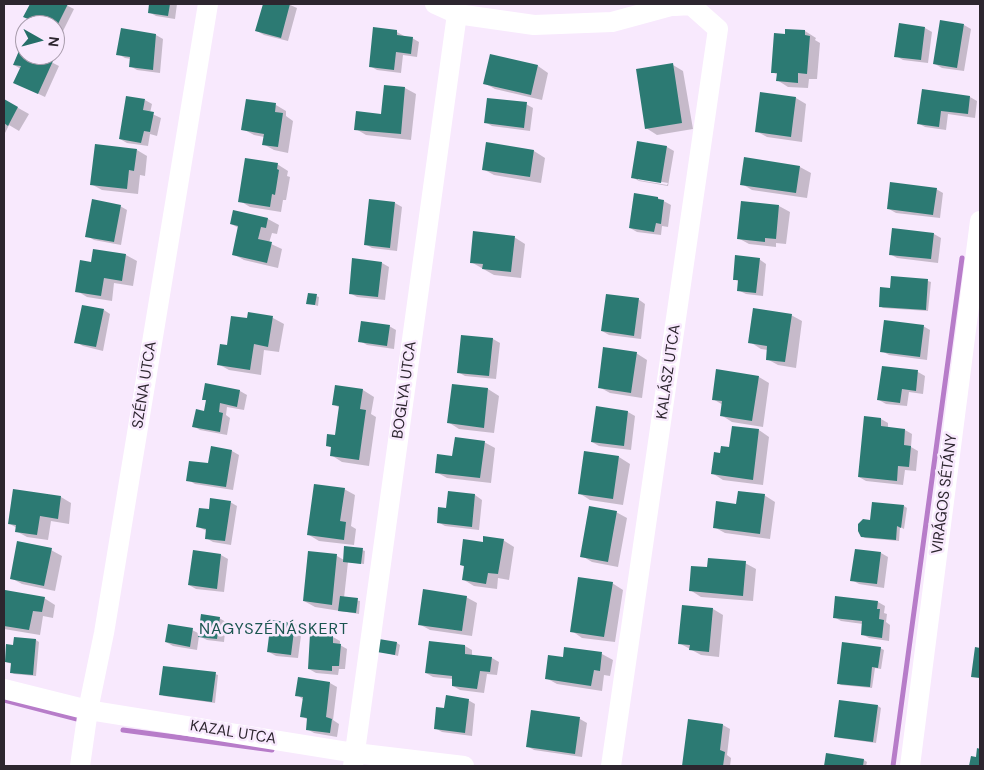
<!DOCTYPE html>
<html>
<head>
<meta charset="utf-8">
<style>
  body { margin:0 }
  #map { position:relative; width:984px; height:770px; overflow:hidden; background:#f8e9fd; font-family:"DM Sans",sans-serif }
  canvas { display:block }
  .frame { position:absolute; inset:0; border:5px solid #2d262f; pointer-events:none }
  .north { position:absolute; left:15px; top:15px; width:50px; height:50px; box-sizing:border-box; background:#f8e9fd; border:1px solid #a79bab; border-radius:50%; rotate:97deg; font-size:14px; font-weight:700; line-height:20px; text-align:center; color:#2d262f }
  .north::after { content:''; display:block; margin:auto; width:18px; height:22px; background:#266f68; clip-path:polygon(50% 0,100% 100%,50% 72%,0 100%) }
</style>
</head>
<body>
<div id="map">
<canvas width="984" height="770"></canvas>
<div class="frame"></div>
<div class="north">N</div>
</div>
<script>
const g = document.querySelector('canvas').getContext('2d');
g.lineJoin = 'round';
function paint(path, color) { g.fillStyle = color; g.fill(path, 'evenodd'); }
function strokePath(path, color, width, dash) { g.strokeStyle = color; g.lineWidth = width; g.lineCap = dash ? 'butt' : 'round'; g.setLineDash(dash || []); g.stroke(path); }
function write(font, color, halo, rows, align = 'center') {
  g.font = font + ' "DM Sans",sans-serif'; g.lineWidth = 5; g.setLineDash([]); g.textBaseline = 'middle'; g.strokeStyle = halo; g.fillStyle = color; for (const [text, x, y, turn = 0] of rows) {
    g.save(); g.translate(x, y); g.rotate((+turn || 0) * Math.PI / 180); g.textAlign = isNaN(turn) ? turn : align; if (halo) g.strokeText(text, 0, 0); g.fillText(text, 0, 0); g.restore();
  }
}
paint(new Path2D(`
  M 31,4 L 64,4 L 74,9 L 63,31 L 55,27 L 55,25 L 28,25 L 29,19 L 25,16 Z
  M 151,4 L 177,4 L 175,19 L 156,16 L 149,12 Z
  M 264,4 L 288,4 L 297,8 L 288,41 L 264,35 L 257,31 Z
  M 964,25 L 971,29 L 964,71 L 942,68 L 935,64 Z
  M 925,28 L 932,32 L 928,63 L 903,60 L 896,56 Z
  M 787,30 L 805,31 L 816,38 L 815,40 L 820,43 L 817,79 L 809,79 L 808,88 L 788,87 L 777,80 L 778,75 L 772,72 L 786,35 Z
  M 397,32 L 404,36 L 404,37 L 412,38 L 419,42 L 417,57 L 403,55 L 401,73 L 377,70 L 370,66 Z
  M 156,35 L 163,39 L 160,73 L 137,70 L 130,66 L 131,59 L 125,58 L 118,54 Z
  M 25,50 L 25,55 L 37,55 L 59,66 L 45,97 L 22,86 L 21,69 L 14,65 Z
  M 673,65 L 683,71 L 693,129 L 657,135 L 646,128 Z
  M 538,66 L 548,73 L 542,100 L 495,89 L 484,83 Z
  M 405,88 L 416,94 L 411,140 L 366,135 L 356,129 L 382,115 Z
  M 923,91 L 970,97 L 977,101 L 975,118 L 948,114 L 946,130 L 925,127 L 918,123 Z
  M 796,98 L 806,104 L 802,142 L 767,137 L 756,131 Z
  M 4,100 L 29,114 L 19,131 L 9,125 L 4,135 Z
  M 145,100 L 152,104 L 150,113 L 161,118 L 157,136 L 150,134 L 148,146 L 127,143 L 120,139 Z
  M 526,104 L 533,108 L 530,131 L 492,126 L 485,122 Z
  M 276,105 L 286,111 L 286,116 L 293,121 L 288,153 L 274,150 L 263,144 L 264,137 L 254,135 L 243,129 Z
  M 638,143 L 667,147 L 674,151 L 668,186 L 639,181 L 632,177 ZM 638,178 L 668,183 L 667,185 L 638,180 Z
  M 487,144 L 534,151 L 545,158 L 541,183 L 494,175 L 483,169 Z
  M 137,150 L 147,156 L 145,176 L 140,175 L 138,194 L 102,190 L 91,184 Z
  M 277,164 L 288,171 L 287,176 L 290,177 L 286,200 L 283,200 L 281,212 L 250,207 L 240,201 Z
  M 800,167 L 811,173 L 807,198 L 752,190 L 742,184 Z
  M 936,189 L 943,193 L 940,218 L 896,213 L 889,209 Z
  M 635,194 L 658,198 L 671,205 L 668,227 L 662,226 L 661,235 L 637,232 L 630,228 Z
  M 395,203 L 402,207 L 397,251 L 372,248 L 365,244 Z
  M 120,206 L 127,210 L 121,245 L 94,240 L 87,236 Z
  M 779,206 L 790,212 L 786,244 L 776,243 L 776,247 L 749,244 L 738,238 Z
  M 268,219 L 279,225 L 277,234 L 272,233 L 269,243 L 282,249 L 278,268 L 244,260 L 233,254 L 239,228 L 231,224 Z
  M 934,234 L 941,238 L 938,263 L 897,258 L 890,254 Z
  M 514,237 L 525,244 L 521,278 L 494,275 L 471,262 Z
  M 126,255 L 137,261 L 133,286 L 114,283 L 112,301 L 87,297 L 77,291 L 92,263 Z
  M 759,259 L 766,264 L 763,296 L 746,294 L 738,290 L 739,282 L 734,279 Z
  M 382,263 L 389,267 L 385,300 L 357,297 L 350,293 Z
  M 928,281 L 931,282 L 928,311 L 883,308 L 880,306 L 891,289 Z
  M 316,296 L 319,297 L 318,306 L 307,303 Z
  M 638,299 L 645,304 L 641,339 L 609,335 L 602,331 Z
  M 104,310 L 110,314 L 103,351 L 83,346 L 76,342 Z
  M 249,314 L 273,318 L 284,324 L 279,352 L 264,350 L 261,375 L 229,370 L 218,364 L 228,347 L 248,319 Z
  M 791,315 L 802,321 L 796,368 L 778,365 L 767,359 L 768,350 L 761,349 L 750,342 Z
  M 389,326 L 396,330 L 394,349 L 367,345 L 360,341 Z
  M 923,326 L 930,330 L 927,360 L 889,355 L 882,351 Z
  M 462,336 L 493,339 L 500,343 L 496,379 L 465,376 L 458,372 Z
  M 636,353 L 647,360 L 642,398 L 610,393 L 599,387 Z
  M 883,367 L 918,372 L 925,376 L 923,394 L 909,392 L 907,406 L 886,404 L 879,400 Z
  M 759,377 L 769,383 L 763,427 L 732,422 L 721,415 L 723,405 L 713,399 Z
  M 453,385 L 488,389 L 499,396 L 494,433 L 459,429 L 448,422 Z
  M 363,390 L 374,397 L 371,414 L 376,417 L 369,466 L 342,462 L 331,455 L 332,448 L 327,445 L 336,437 L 340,408 L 333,404 Z
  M 240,391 L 247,395 L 244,410 L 227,407 L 226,415 L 230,418 L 227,435 L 200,430 L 193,426 L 205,412 L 207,401 L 203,399 Z
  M 597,408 L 628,412 L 635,416 L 631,450 L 599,446 L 592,442 Z
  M 865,418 L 881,419 L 888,423 L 888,428 L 905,430 L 912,434 L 911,447 L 918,451 L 916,471 L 905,470 L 903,485 L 866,481 L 859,477 Z
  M 759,430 L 769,437 L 763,485 L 723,480 L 712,473 L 721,454 Z
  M 484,442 L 495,448 L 491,483 L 447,478 L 436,472 L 454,457 Z
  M 232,451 L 239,455 L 233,490 L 195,484 L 188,480 Z
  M 619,457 L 630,464 L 623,505 L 590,500 L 579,493 Z
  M 344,489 L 355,495 L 351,526 L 356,529 L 354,545 L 319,541 L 309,535 Z
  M 449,493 L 475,495 L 482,500 L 479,530 L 445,526 L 438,522 L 447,509 Z
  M 764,495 L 775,502 L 770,539 L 725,533 L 714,527 L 738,505 Z
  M 61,497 L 71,503 L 69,524 L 51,521 L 48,540 L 27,537 L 16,531 L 17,528 L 10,524 Z
  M 230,502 L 237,506 L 231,545 L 213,542 L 206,538 L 207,531 L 198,527 L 210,510 Z
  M 904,506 L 907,508 L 904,529 L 900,527 L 899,541 L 865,538 L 862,536 L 871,521 Z
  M 616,512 L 627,518 L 618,567 L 592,562 L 582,556 Z
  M 503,540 L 514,547 L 509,580 L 498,578 L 497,589 L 474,586 L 464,580 L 465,567 L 461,565 L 484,543 Z
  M 51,550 L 62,556 L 55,591 L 22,584 L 11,578 Z
  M 362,550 L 365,551 L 364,564 L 348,562 L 344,598 L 360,601 L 359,614 L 315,607 L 304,601 L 309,553 L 337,556 L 344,560 Z
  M 194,552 L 221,555 L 228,559 L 224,592 L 196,589 L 189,585 Z
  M 881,553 L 888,557 L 884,588 L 859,584 L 852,580 Z
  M 745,563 L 756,569 L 753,601 L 701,597 L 690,590 L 709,569 Z
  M 612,583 L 623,590 L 615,642 L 582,638 L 572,631 Z
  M 6,592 L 44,598 L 55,605 L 53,618 L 43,616 L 40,635 L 4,629 L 4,605 Z
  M 466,597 L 477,603 L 472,636 L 430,630 L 419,624 Z
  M 878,602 L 885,606 L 884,613 L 887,614 L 886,622 L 890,625 L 889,641 L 869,638 L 862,634 L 863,624 L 841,621 L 834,617 Z
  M 713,609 L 723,615 L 719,657 L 701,655 L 679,643 Z
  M 219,618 L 226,622 L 224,642 L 207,640 L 199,636 L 197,650 L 173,646 L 166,642 L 192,630 L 200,634 Z
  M 295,624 L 302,628 L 298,658 L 276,656 L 269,652 Z
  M 311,635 L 333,637 L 340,641 L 340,645 L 347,649 L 345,669 L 339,669 L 338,675 L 316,673 L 309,669 Z
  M 15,638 L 36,640 L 39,642 L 36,676 L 14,674 L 11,672 L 12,664 L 6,662 L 14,646 Z
  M 430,642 L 465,646 L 472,650 L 472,656 L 492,658 L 499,662 L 497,675 L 487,674 L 484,693 L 460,690 L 453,686 L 453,679 L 433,677 L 426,673 Z
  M 397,643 L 400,645 L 398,656 L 379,651 Z
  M 880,648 L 884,650 L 881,669 L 875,668 L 872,688 L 841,685 L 838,683 Z
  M 602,654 L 613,660 L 610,676 L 604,675 L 602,691 L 557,684 L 546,678 Z
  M 215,674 L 218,675 L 215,703 L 164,696 L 161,694 Z
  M 299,679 L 330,683 L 337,687 L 333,720 L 339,724 L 337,737 L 314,733 L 307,729 L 308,720 L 302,716 L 304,700 L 297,695 Z
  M 468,700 L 475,704 L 472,736 L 442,732 L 435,728 L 445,710 Z
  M 878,706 L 881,708 L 876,743 L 839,738 L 836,736 Z
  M 532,712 L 580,719 L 587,723 L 582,757 L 534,750 L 527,746 Z
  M 689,721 L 723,725 L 730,729 L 727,755 L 731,758 L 730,766 L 683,766 Z
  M 827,755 L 864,760 L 867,762 L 866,766 L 825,766 Z`), '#0003');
strokePath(new Path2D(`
  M 4,700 L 77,719
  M 123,730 L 272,750
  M 893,766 L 962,258`), '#b77cc9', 5);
paint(new Path2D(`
  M 30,4 L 68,4 L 55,30 L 55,25 L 50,25 L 44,22 L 43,25 L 25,25 L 28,19 L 23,17 Z
  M 149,4 L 170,4 L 168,16 L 148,13 Z
  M 263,4 L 290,4 L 281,38 L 255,31 Z
  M 940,20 L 964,24 L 957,68 L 933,64 Z
  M 899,23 L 925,27 L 921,60 L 894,57 Z
  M 373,27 L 397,30 L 397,35 L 413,37 L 411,54 L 396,52 L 394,70 L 369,67 Z
  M 121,28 L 156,34 L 153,70 L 129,67 L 130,57 L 116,55 Z
  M 785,29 L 805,30 L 805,35 L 810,36 L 807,74 L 798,73 L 798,83 L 776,81 L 777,73 L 771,73 L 774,33 L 785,34 Z
  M 21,46 L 25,48 L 25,55 L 40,55 L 53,61 L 38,94 L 13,83 L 21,66 L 13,65 Z
  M 490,54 L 538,65 L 531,95 L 483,84 Z
  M 673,63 L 682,123 L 645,129 L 636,69 Z
  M 384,85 L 405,87 L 401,134 L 354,130 L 356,111 L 381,114 Z
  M 922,89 L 970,96 L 968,114 L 941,111 L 939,127 L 917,124 Z
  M 760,92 L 796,97 L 791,137 L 755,132 Z
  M 126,96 L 145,99 L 143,110 L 154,112 L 150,132 L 144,131 L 141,143 L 119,139 Z
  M 487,98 L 527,102 L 524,128 L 484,123 Z
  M 4,99 L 18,107 L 8,126 L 4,123 Z
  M 246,99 L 276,103 L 275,112 L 283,113 L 278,147 L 262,145 L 264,134 L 241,130 Z
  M 637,141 L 667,146 L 661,183 L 631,178 Z
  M 486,142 L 534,150 L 530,177 L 482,170 Z
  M 95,144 L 137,149 L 134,171 L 129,170 L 127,189 L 90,185 Z
  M 744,157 L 800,166 L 796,193 L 740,185 Z
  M 245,158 L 278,163 L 277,169 L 279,170 L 275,195 L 272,194 L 270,207 L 238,202 Z
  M 890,182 L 937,188 L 933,215 L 887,209 Z
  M 634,193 L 658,197 L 658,199 L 664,200 L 661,224 L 656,223 L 654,232 L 629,228 Z
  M 92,199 L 121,205 L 114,242 L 85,237 Z
  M 369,199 L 395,202 L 390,248 L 364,245 Z
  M 741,201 L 779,205 L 776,239 L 765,238 L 765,242 L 737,239 Z
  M 233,210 L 268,218 L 266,228 L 261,227 L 258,239 L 272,242 L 267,263 L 232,255 L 238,226 L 230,224 Z
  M 892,228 L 934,233 L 931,259 L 889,255 Z
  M 473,231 L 515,236 L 511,272 L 482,269 L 483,264 L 470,263 Z
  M 93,249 L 126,254 L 122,281 L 104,278 L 101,296 L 75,292 L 80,260 L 91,262 Z
  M 735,255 L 760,258 L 756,293 L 737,291 L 738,280 L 733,280 Z
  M 352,258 L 382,262 L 378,297 L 349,294 Z
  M 891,276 L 928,279 L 926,310 L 879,307 L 880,287 L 890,288 Z
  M 308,293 L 317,294 L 315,305 L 306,304 Z
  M 606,294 L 639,298 L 634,336 L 601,331 Z
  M 82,305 L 104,309 L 96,347 L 74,343 Z
  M 753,308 L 792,314 L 785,362 L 766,360 L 767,346 L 748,343 Z
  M 248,312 L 273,316 L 268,347 L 254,344 L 250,370 L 217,365 L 220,344 L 227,345 L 231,316 L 247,318 Z
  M 884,320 L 924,325 L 920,357 L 880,352 Z
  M 361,321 L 390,325 L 387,346 L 358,342 Z
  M 461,335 L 493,338 L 489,376 L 457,373 Z
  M 603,347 L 637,352 L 631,393 L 598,388 Z
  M 882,366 L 918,370 L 916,391 L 902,389 L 900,403 L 877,400 Z
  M 716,369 L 759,376 L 752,421 L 720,416 L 722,401 L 712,400 Z
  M 205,383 L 240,390 L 237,407 L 220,403 L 219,412 L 223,413 L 220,432 L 192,427 L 196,409 L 204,411 L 206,400 L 202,400 Z
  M 452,384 L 488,388 L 484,428 L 447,423 Z
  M 335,385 L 363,389 L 360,409 L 366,410 L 359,460 L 330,456 L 331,447 L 326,446 L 327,434 L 335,435 L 339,406 L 332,405 Z
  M 596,406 L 628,411 L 624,446 L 591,442 Z
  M 864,416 L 881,418 L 881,426 L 905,429 L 904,445 L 911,446 L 909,467 L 898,466 L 897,481 L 858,477 Z
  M 732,426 L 759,429 L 753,480 L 711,474 L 714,452 L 720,453 L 721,446 L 729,447 Z
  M 455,437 L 485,441 L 480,478 L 435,473 L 437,454 L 452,456 Z
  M 211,446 L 232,450 L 226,487 L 186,481 L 189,461 L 208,463 Z
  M 584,451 L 619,456 L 613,499 L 578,494 Z
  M 314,484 L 345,488 L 340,521 L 346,522 L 344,540 L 307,535 Z
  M 13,489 L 61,496 L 58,519 L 40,516 L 37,535 L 15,532 L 16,525 L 8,524 Z
  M 448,491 L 475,494 L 472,527 L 437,523 L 438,507 L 446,508 Z
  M 738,491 L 765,494 L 760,534 L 713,528 L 716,501 L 736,504 Z
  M 210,498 L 231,501 L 225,541 L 205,539 L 206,529 L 196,527 L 199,508 L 209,509 Z
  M 872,502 L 904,505 L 901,528 L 897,526 L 896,540 L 861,537 L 858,531 L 858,524 L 863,519 L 870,520 Z
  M 589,506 L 617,511 L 608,562 L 580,557 Z
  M 483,536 L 504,539 L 498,574 L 488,573 L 486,584 L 462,580 L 464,566 L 460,565 L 463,539 L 483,542 Z
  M 17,541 L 52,548 L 44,586 L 10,579 Z
  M 344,546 L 363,548 L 361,564 L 343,562 Z
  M 855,549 L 881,552 L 877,584 L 850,581 Z
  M 193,550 L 221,554 L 217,589 L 188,585 Z
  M 308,551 L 337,554 L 332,605 L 303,601 Z
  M 708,558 L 746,561 L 743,596 L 689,591 L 691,566 L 707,567 Z
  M 578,577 L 613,582 L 604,637 L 570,632 Z
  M 423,589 L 467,596 L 462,631 L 418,625 Z
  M 5,590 L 45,597 L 42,612 L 33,611 L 29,630 L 4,626 Z
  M 340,596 L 358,598 L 356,613 L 338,611 Z
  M 835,596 L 878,601 L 877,609 L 880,609 L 879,619 L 884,620 L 882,638 L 861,635 L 862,621 L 833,618 Z
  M 682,605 L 713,608 L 709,652 L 689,650 L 690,645 L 678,644 Z
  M 201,614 L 220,617 L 217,639 L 198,637 Z
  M 271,620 L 295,623 L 291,655 L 267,652 Z
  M 168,624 L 193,628 L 190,647 L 165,642 Z
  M 310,634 L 333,636 L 333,643 L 341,644 L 339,666 L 332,666 L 332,671 L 308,669 Z
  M 14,637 L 36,639 L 33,675 L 10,673 L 11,663 L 5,662 L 6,644 L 13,645 Z
  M 379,639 L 397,642 L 395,655 L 377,652 Z
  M 429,641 L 465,645 L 465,654 L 492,657 L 490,672 L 480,671 L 477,689 L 452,686 L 452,676 L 425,673 Z
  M 842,642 L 881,647 L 878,668 L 872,667 L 870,687 L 837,684 Z
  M 564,647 L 602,652 L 600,671 L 594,670 L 591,686 L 545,679 L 548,655 L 563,657 Z
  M 975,647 L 980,648 L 980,678 L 971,677 Z
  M 163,666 L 216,672 L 212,702 L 159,695 Z
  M 298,677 L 330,682 L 326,717 L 332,719 L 330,733 L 306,730 L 307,718 L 300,717 L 303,697 L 295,696 Z
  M 446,695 L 469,699 L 465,733 L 434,729 L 436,707 L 444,708 Z
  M 839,700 L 878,705 L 873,742 L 834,737 Z
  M 531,710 L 580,717 L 575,754 L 526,747 Z
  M 688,719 L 723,724 L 720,750 L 725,752 L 723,766 L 682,766 Z
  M 977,748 L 980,749 L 980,766 L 969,766 L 971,756 L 976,757 Z
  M 826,753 L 864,759 L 863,766 L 824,766 Z`), '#2c7a73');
strokePath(new Path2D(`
  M 435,4 L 457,14 L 534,25 L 612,22 L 678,4
  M 4,689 L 88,710 L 355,753 L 464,766
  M 80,766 L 88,710 L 104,633 L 208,4
  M 353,766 L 457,14
  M 611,766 L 718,29 L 691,5 L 675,6
  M 910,766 L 980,221`), '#fff', 20);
write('15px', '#2d262f', '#f8e9fd', [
  ["KALÁSZ UTCA",669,372,-82],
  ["SZÉNA UTCA",145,385,-81],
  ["BOGLYA UTCA",405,390,-82],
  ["VIRÁGOS SÉTÁNY",945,494,-83],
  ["KAZAL UTCA",233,733,9]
]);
g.letterSpacing = '1px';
write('16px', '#1b5550', '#f8e9fd', [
  ["NAGYSZÉNÁSKERT",274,630]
]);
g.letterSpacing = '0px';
</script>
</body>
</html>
